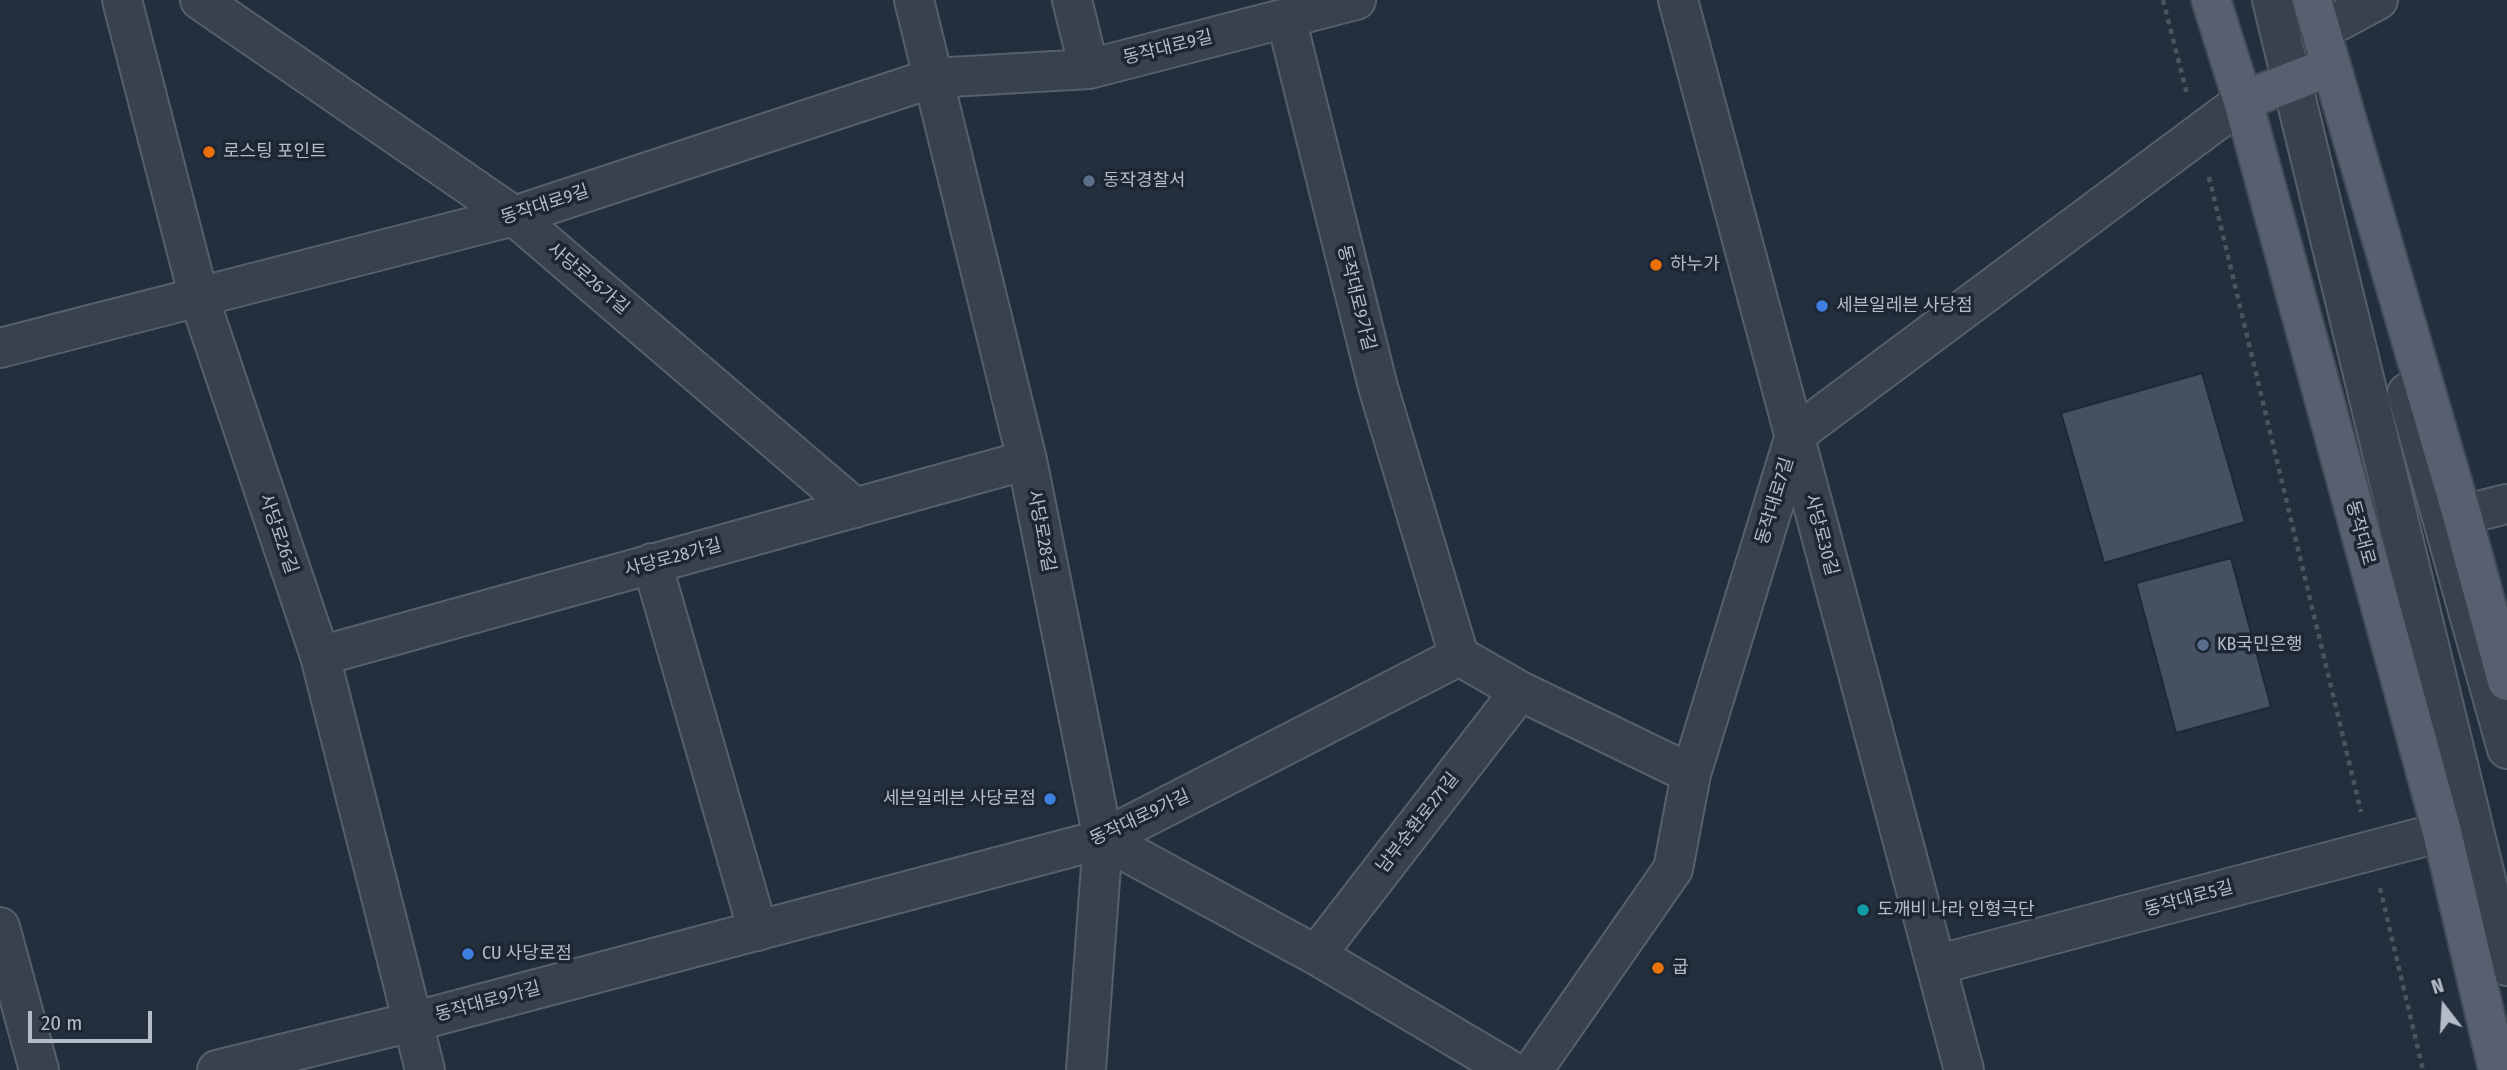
<!DOCTYPE html>
<html>
<head>
<meta charset="utf-8">
<style>
  body { margin:0 }
  #map { position:relative; width:2507px; height:1070px; overflow:hidden; background:#242f3e; font-family:"Fira Sans Condensed",sans-serif }
  canvas { display:block }
  .north { position:absolute; left:2409px; top:972px; width:70px; height:70px; -webkit-text-stroke:5px #1d2633; paint-order:stroke; rotate:343deg; font-size:19px; font-weight:700; line-height:28px; text-align:center; color:#b4bcc9 }
  .north::after { content:''; display:block; margin:auto; width:24px; height:32px; background:#b4bcc9; clip-path:polygon(50% 0,100% 100%,50% 72%,0 100%) }
  .scale { position:absolute; left:28px; top:1011px; width:124px; height:32px; box-sizing:border-box; border:4px solid #b4bcc9; border-top:0; padding-left:9px; font-size:21px; line-height:24px; white-space:nowrap; color:#b4bcc9; -webkit-text-stroke:5px #1d2633; paint-order:stroke }
</style>
</head>
<body>
<div id="map">
<canvas width="2507" height="1070"></canvas>
<div class="north">N</div>
<div class="scale">20 m</div>
</div>
<script>
const g = document.querySelector('canvas').getContext('2d');
g.lineJoin = 'round';
function paint(path, color) { g.fillStyle = color; g.fill(path, 'evenodd'); }
function strokePath(path, color, width, dash) { g.strokeStyle = color; g.lineWidth = width; g.lineCap = dash ? 'butt' : 'round'; g.setLineDash(dash || []); g.stroke(path); }
function write(font, color, halo, rows, align = 'center') {
  g.font = font + ' "Fira Sans Condensed","Noto Sans KR",sans-serif'; g.lineWidth = 7; g.setLineDash([]); g.textBaseline = 'middle'; g.strokeStyle = halo; g.fillStyle = color; for (const [text, x, y, turn = 0] of rows) {
    g.save(); g.translate(x, y); g.rotate((+turn || 0) * Math.PI / 180); g.textAlign = isNaN(turn) ? turn : align; if (halo) g.strokeText(text, 0, 0); g.fillText(text, 0, 0); g.restore();
  }
}
const building = new Path2D(`
  M 2202,373 L 2245,522 L 2104,563 L 2061,413 Z
  M 2231,558 L 2271,707 L 2176,733 L 2136,583 Z`);
paint(building, '#455162');
strokePath(building, '#1f2835', 2);
const minor = new Path2D(`
  M 122,0 L 199,298 L 320,656 L 425,1070
  M 200,0 L 514,216 L 855,508
  M 914,0 L 1027,460 L 1103,839 L 1086,1070
  M 1072,0 L 1089,69
  M 1678,0 L 1964,1070
  M 2272,0 L 2507,966
  M 1286,18 L 1378,387 L 1459,656 L 1520,691 L 1691,774
  M 2320,31 L 2378,0
  M 0,348 L 514,216 L 933,78 L 1089,69 L 1356,0
  M 2407,393 L 2507,749
  M 2462,515 L 2507,504
  M 652,563 L 758,931
  M 320,656 L 1027,460
  M 1103,839 L 1316,955 L 1510,1070
  M 0,927 L 39,1070
  M 1316,955 L 1520,691
  M 1936,965 L 2442,832
  M 217,1070 L 412,1022 L 1103,839 L 1459,656
  M 1533,1070 L 1673,869 L 1691,774 L 1795,435 L 2243,101`);
const major = new Path2D(`
  M 2211,0 L 2243,101 L 2442,832 L 2498,1070
  M 2312,0 L 2462,515 L 2507,681
  M 2243,101 L 2331,66`);
strokePath(minor, '#565f6c', 42);
strokePath(major, '#414a57', 42);
strokePath(new Path2D(`
  M 2163,0 L 2187,94
  M 2209,177 L 2361,812
  M 2380,888 L 2423,1070`), '#44595c', 4.5, [5, 5]);
strokePath(minor, '#38414e', 38);
strokePath(major, '#56606e', 38);
for (const [x, y, r, color] of [
  [209,152,7,"#e8710a"],
  [1089,181,7,"#5c6f8a"],
  [1656,265,7,"#e8710a"],
  [1822,306,7,"#3f7fe0"],
  [2203,645,7,"#5c6f8a"],
  [1050,799,7,"#3f7fe0"],
  [1863,910,7,"#0f9aa8"],
  [468,954,7,"#3f7fe0"],
  [1658,968,7,"#e8710a"]
]) { const dot = new Path2D(); dot.arc(x, y, r, 0, 2 * Math.PI); g.fillStyle = color; g.fill(dot); strokePath(dot, '#1d2633', 2.5); }
write('18px', '#b4bcc9', '#1d2633', [
  ["동작대로9길",1168,48,-14],
  ["동작대로9길",545,205,-18],
  ["사당로26가길",588,279,40],
  ["동작대로9가길",1356,298,76],
  ["동작대로7길",1775,501,-73],
  ["사당로28길",1041,531,79],
  ["동작대로",2360,533,75],
  ["사당로26길",278,534,71],
  ["사당로30길",1821,535,75],
  ["사당로28가길",673,558,-15],
  ["동작대로9가길",1140,818,-25],
  ["남부순환로271길",1418,823,-52],
  ["동작대로5길",2189,899,-15],
  ["동작대로9가길",488,1002,-15]
]);
write('18px', '#b4bcc9', '#1d2633', [
  ["로스팅 포인트",223,152],
  ["동작경찰서",1103,181],
  ["하누가",1670,265],
  ["세븐일레븐 사당점",1836,306],
  ["KB국민은행",2217,645],
  ["세븐일레븐 사당로점",1036,799,"right"],
  ["도깨비 나라 인형극단",1877,910],
  ["CU 사당로점",482,954],
  ["굽",1672,968]
], 'left');
</script>
</body>
</html>
